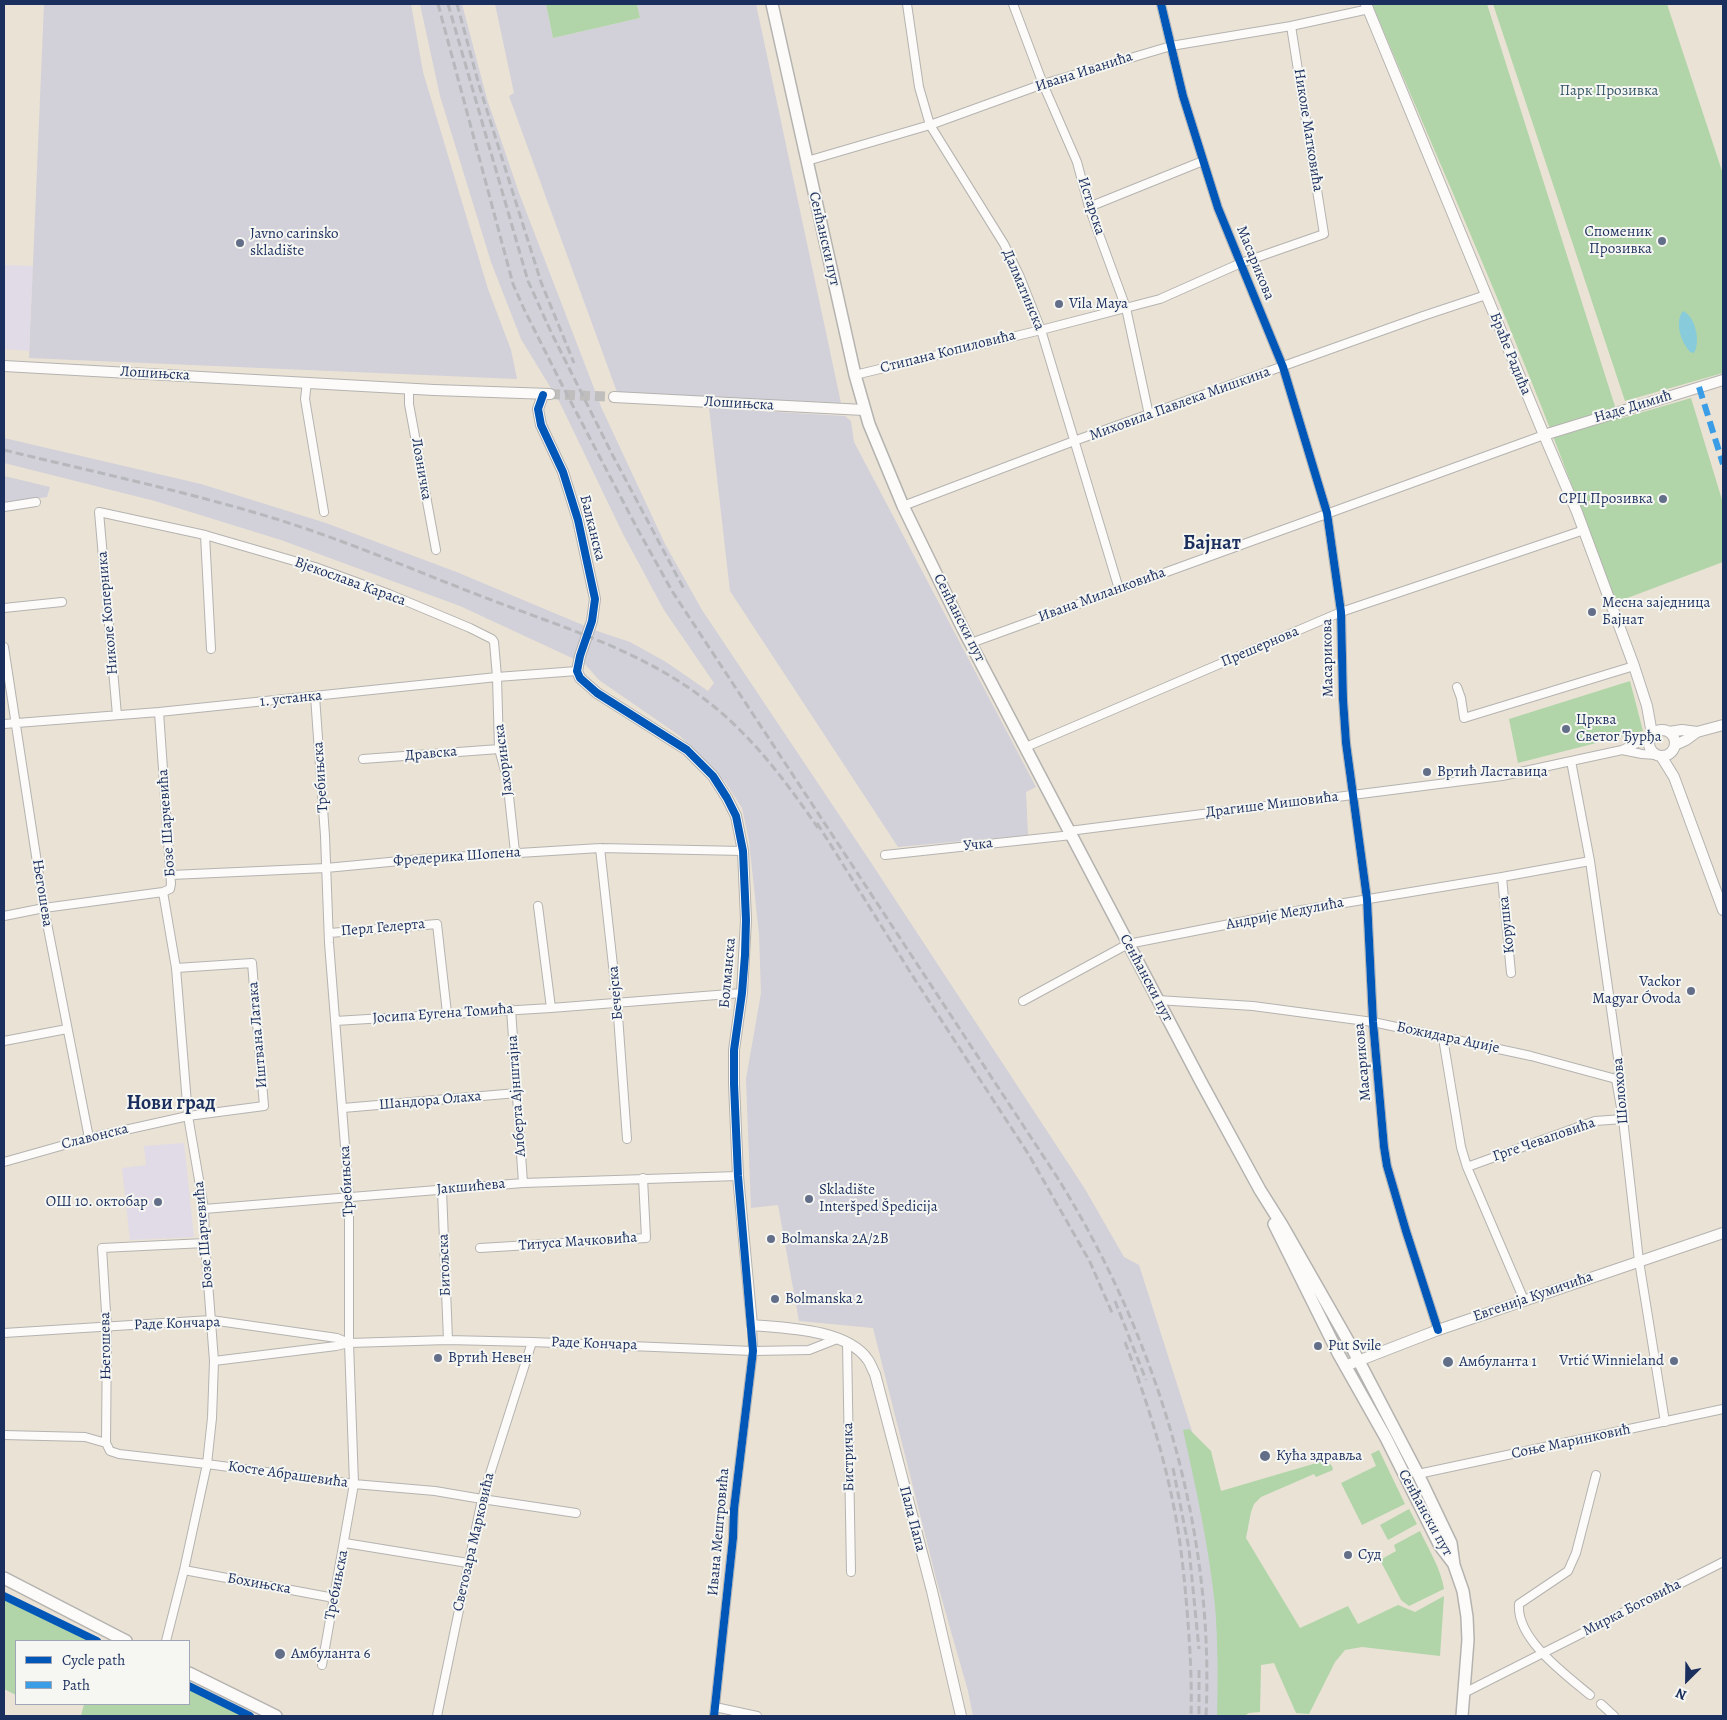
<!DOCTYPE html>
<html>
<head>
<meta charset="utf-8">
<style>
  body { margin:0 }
  #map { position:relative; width:1727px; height:1720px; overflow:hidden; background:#e9e2d5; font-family:Alegreya,serif }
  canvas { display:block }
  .frame { position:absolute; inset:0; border:5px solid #1b2f5e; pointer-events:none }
  .legend { position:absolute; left:15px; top:1640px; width:175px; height:65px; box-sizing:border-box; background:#f6f6f2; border:1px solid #9ea6b7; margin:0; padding:6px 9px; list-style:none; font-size:15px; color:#1b2f5e }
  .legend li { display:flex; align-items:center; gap:10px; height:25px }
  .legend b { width:25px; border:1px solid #9ea6b7 }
  .north { position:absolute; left:1662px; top:1655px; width:50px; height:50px; -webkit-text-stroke:4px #f6f6f2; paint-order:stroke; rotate:203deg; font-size:14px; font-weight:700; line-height:20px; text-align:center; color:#1b2f5e }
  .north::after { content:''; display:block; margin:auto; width:18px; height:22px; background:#1b2f5e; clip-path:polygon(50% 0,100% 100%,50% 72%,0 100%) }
</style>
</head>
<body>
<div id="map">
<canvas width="1727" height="1720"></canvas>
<div class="frame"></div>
<ul class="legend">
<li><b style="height:6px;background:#0057b8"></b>Cycle path</li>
<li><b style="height:6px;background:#3b9de6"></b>Path</li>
</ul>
<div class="north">N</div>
</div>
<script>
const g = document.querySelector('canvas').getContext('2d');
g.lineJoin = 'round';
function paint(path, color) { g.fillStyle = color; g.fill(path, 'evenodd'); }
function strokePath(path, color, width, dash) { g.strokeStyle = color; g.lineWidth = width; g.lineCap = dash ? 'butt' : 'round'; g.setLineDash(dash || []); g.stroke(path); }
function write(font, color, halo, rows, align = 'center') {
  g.font = font + ' Alegreya,serif'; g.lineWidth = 4; g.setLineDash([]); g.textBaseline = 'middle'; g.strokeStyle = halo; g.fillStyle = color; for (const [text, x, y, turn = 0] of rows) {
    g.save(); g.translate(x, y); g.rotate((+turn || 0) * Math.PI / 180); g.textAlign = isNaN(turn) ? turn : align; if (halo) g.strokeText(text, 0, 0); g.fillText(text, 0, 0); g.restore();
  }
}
paint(new Path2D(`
  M 4,265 L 33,266 L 29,351 L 4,349 Z
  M 184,1143 L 194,1237 L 130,1240 L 122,1168 L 146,1165 L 144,1146 Z`), '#e1dbe8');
paint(new Path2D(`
  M 44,4 L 411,4 L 423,72 L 488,289 L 511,350 L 517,379 L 29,358 Z
  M 420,4 L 462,4 L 487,99 L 519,193 L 602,409 L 665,544 L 702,610 L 868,858 L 1085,1189 L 1124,1257 L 1139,1265 L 1192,1431 L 1205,1515 L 1215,1558 L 1224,1716 L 973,1716 L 968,1691 L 937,1582 L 873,1328 L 799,1321 L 778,1205 L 751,1208 L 746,1079 L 761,993 L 759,934 L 749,841 L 742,808 L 726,783 L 680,736 L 599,680 L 585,664 L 460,606 L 281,540 L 155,501 L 4,463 L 4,438 L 201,484 L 326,523 L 459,573 L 597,631 L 630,642 L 666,662 L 708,691 L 714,683 L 664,610 L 623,534 L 560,403 L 521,339 L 491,262 L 440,96 Z
  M 495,4 L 546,4 L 553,38 L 640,18 L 637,4 L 756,4 L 841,403 L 757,401 L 617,392 L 509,96 L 514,93 Z
  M 709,408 L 845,416 L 851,421 L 854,442 L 1036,787 L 1026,792 L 1028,835 L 898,847 L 730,591 Z
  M 4,476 L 50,487 L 47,497 L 4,503 Z`), '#d2d0d9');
paint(new Path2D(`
  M 546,4 L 637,4 L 640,18 L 553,38 Z
  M 1372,4 L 1487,4 L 1619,419 L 1691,398 L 1723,503 L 1723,562 L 1614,603 C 1545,399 1456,202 1372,4 Z
  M 1493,4 L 1667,4 L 1723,174 L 1723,373 L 1625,401 Z
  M 1630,681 L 1643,731 L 1518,763 L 1509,719 Z
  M 1189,1429 L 1211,1451 L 1221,1491 L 1320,1462 L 1328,1462 L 1332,1466 L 1333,1470 L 1316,1477 L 1314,1474 L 1261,1497 L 1254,1504 L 1251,1512 L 1246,1538 L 1300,1628 L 1348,1606 L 1358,1624 L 1398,1605 L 1415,1612 L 1444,1596 L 1440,1656 L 1362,1647 L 1345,1650 L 1335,1662 L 1309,1714 L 1296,1713 L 1274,1663 L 1261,1665 L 1260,1712 L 1249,1713 L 1244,1716 L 1217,1716 C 1218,1680 1218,1642 1215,1606 C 1209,1547 1196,1488 1183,1430 Z
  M 1379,1450 L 1405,1504 L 1362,1525 L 1341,1483 L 1376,1466 L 1371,1454 Z
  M 1409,1509 L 1417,1524 L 1388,1540 L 1380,1525 Z
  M 1420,1531 C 1429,1550 1441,1569 1444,1589 L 1409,1606 L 1401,1600 L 1380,1560 L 1396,1551 L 1394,1545 Z
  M 4,1596 L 98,1641 L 16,1641 L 16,1695 L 4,1689 Z
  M 189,1685 L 255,1716 L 81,1716 L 84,1704 L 189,1704 Z`), '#b1d5a9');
paint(new Path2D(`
  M 1683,311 C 1695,316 1701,341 1694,353 L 1690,352 C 1681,342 1674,322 1683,311 Z`), '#88cbda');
strokePath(new Path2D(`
  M 550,394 L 614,397`), '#c0bebd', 10, [10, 5]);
const minor = new Path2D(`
  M 907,4 L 919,87 L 930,125 L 1004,244 L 1020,277 L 1041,330 L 1119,589
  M 1013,4 L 1043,84 L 1077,162 L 1089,207 L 1126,308 L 1149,415
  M 1161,4 L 1183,96 L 1218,208 L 1283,367 L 1327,513 L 1341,612 L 1343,699 L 1346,743 L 1367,899 L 1373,1022 L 1384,1147 L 1387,1166 L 1406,1231 L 1438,1330
  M 807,161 L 930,125 L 1043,84 L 1171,46 L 1291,26 L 1369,9
  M 1089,207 L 1203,161
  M 855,375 L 1041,330 L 1160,299 L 1241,263 L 1324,234 L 1291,26
  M 307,382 L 305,399 L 324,512
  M 409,388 L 409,404 L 436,550
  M 903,506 L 1074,441 L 1423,316 L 1486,295
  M 4,507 L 36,502
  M 205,535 L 211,649
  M 4,608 L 62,602
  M 971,643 L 1544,435
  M 4,647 L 44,908 L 89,1138
  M 1457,687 L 1461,698 L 1464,718 L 1634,666
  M 315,696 L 325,836 L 329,943 L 349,1197 L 349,1343 L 354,1484 L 322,1665
  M 159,712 L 171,884 L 170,889 L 163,892 L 176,968 L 188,1116 L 204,1209 L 205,1243 L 214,1361 L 212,1418 L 207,1464 L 184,1570 L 166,1641
  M 117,715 L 99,512 L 205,535 L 315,567 L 389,594 L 470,628 L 492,639 L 494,642 L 497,677 L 499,749 L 507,778 L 515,852
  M 4,724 L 159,712 L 497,677 L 577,671
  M 1026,747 L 1341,612 L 1584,530
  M 1622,750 L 1642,754 L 1656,755
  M 363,759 L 499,749
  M 1571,761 L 1590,861 L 1620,1072 L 1616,1079 L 1623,1119 L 1639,1261 L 1665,1422
  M 1069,831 L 1502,776 L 1622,750 L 1650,737
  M 600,848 L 617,1002 L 627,1139
  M 885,855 L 1072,835
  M 171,875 L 326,868 L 421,859 L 600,848 L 743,851
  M 1502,877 L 1511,973
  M 538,906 L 551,1008
  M 4,916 L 44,908 L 163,892
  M 330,933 L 437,924 L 447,1013
  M 1157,1000 L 1253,1006 L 1373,1022 L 1531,1056 L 1616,1079
  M 1023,1001 L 1128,944 L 1296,911 L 1502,877 L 1590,861
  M 511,1009 L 523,1183
  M 335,1021 L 551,1008 L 742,993
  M 1443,1038 L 1461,1147 L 1467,1167 L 1524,1300
  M 4,1041 L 67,1029
  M 343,1108 L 517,1093
  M 4,1162 L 89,1138 L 188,1116 L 264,1106 L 252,963 L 176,968
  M 1467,1167 L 1595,1121 L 1623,1119
  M 442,1190 L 448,1340
  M 204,1209 L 523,1183 L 738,1176
  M 480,1248 L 646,1238 L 643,1178
  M 4,1333 L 211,1320 L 337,1338 L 349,1343
  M 847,1343 L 851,1572
  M 214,1361 L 336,1346 L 349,1343 L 448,1340 L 532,1342 L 753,1351 L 809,1350 L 837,1339
  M 4,1435 L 85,1437 L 106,1443 L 110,1451 L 119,1454 L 207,1464 L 354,1484 L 435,1491 L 482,1499 L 576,1513
  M 106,1443 L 107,1328 L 102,1248 L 205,1243
  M 1418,1474 L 1723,1409
  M 345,1543 L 468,1563
  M 184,1570 L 334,1598
  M 1464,1693 L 1723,1562
  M 1590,1695 C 1566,1675 1516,1639 1519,1604 L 1568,1571 L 1576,1553 L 1596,1475
  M 1601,1704 L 1614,1716
  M 715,1707 L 757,1716
  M 437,1716 L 482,1499 L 532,1342
  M 714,1716 L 733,1538 L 734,1509 L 753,1351 L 752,1325`);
const tertiary = new Path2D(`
  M 1366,4 L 1544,435 L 1577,512 L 1634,666 L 1647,706 L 1652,734
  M 4,366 L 434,390 L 550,394
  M 543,395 L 538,409 L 541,425 L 563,472 L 578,520 L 595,599 L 592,621 L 580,656 L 577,671 L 580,678 L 597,693 L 687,750 L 713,776 L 727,798 L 736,816 L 743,851 L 746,920 L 742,993 L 734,1050 L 734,1084 L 738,1176 L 752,1325 C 785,1328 847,1329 868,1360 C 871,1364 872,1369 875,1374 L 932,1591 L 961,1716
  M 614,397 L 864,410
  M 1544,435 L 1723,380
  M1649 743a13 13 0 1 1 26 0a13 13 0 1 1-26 0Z
  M 1669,732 L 1682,730 L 1697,732
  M 1675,745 L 1686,740 L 1697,732 L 1723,725
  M 1661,756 L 1674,777 L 1723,910
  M 1345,1366 L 1438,1330 L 1723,1233`);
const secondary = new Path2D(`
  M 772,4 L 855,375 L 869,424 L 903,506 L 963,629 L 1200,1080 L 1260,1190 L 1282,1225 L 1351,1346 L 1418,1474 L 1451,1543 L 1454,1565 L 1463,1591 L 1467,1617 L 1468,1640 L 1462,1716
  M 1274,1224 L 1338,1353 L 1386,1438 L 1440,1546 L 1453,1563
  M 4,1578 L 126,1641
  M 189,1673 L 276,1716`);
strokePath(minor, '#b5b3b0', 10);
strokePath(tertiary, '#b5b3b0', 12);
strokePath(secondary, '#b5b3b0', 14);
strokePath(minor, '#fcfbf9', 8);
strokePath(tertiary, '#fcfbf9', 10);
strokePath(secondary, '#fcfbf9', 11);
strokePath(new Path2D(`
  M 438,4 L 513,284 L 524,309 L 562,385 L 638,530 L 672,591 L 1057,1177 C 1156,1336 1215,1527 1206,1716
  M 448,4 L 528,281 L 551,332 L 612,454 L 685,591
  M 457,4 L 479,85 L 541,282 L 574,363
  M 4,450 C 94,472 184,491 273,518 C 348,541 420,573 494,601 C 565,628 641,651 703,698 C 750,733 785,780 818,828
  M 817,823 L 912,975 L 1029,1155 L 1090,1262 L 1113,1315
  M 1115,1301 L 1146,1380
  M 1125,1342 C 1144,1393 1161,1445 1172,1498 C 1180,1535 1184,1573 1187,1610 C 1190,1646 1192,1681 1191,1716
  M 1173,1468 L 1189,1549 L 1199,1649
  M 1199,1714 L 1199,1669`), '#b6b8bb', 3, [8, 4]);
strokePath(new Path2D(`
  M 1699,387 L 1723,464`), '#3b9de6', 6, [12, 6]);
strokePath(new Path2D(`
  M 1161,4 L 1183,96 L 1218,208 L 1283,367 L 1327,513 L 1341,612 L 1343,699 L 1346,743 L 1367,899 L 1373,1022 L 1384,1147 L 1387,1166 L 1406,1231 L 1438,1330
  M 543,395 L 538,409 L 541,425 L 563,472 L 578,520 L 595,599 L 592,621 L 580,656 L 577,671 L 580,678 L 597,693 L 687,750 L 713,776 L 727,798 L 736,816 L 743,851 L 746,920 L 745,955 L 742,993 L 734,1050 L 734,1084 L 738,1176 L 753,1351 L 734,1509 L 733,1538 L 714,1716
  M 4,1596 L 97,1641
  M 189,1686 L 250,1716`), '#0057b8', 8);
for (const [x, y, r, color] of [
  [1662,241,5,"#636e88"],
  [240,243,5,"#636e88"],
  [1059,304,5,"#636e88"],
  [1663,499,5,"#636e88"],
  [1592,612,5,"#636e88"],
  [1566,729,5,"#636e88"],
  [1427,772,5,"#636e88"],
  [1691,991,5,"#636e88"],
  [809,1199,5,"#636e88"],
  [158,1202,5,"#636e88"],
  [771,1239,5,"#636e88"],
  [775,1299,5,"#636e88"],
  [1318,1346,5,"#636e88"],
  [438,1358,5,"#636e88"],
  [1674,1361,5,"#636e88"],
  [1448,1362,6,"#636e88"],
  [1265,1456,6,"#636e88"],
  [1348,1555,5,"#636e88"],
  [280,1654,6,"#636e88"]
]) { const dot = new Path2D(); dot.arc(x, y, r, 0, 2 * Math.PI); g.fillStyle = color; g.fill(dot); strokePath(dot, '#f6f6f2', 2); }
write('15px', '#1b2f5e', '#f6f6f2', [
  ["Ивана Иванића",1084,72,-18],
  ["Николе Матковића",1308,130,81],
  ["Истарска",1091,206,72],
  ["Сенћански пут",824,239,77],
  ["Масарикова",1255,263,68],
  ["Далматинска",1023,290,67],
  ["Стипана Копиловића",948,352,-14],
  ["Браће Радића",1510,354,68],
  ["Лошињска",155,374,3],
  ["Лошињска",739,404,3],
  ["Миховила Павлека Мишкина",1180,404,-20],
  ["Наде Димић",1633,407,-17],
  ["Лозничка",421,469,80],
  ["Балканска",592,528,76],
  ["Вјекослава Караса",350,582,20],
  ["Ивана Миланковића",1102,595,-20],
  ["Николе Коперника",108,613,-95],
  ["Сенћански пут",959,618,63],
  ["Прешернова",1260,647,-23],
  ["Масарикова",1328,658,-91],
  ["1. устанка",291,699,-6],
  ["Дравска",431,754,-5],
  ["Јахоринска",504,760,-97],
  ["Требињска",321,777,-94],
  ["Драгише Мишовића",1272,805,-7],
  ["Бозе Шарчевића",167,823,-94],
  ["Учка",978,845,-6],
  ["Фредерика Шопена",457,857,-4],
  ["Његошева",42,893,81],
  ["Андрије Медулића",1285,914,-11],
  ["Корушка",1507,925,-96],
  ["Перл Гелерта",383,928,-5],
  ["Болманска",728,973,-85],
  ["Сенћански пут",1146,978,62],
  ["Бечејска",616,993,-95],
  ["Јосипа Еугена Томића",443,1014,-4],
  ["Иштвана Латака",258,1035,-95],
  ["Божидара Аџије",1448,1038,12],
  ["Масарикова",1363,1062,-95],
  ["Шолохова",1621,1091,-95],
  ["Алберта Ајнштајна",517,1096,-94],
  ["Шандора Олаха",430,1101,-5],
  ["Славонска",95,1137,-14],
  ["Грге Чеваповића",1544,1140,-19],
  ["Требињска",347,1181,-93],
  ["Јакшићева",471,1187,-5],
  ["Бозе Шарчевића",204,1235,-95],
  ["Титуса Мачковића",578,1242,-4],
  ["Битољска",445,1265,-92],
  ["Евгенија Кумичића",1533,1297,-19],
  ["Раде Кончара",177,1324,-2],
  ["Раде Кончара",594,1344,2],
  ["Његошева",106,1346,-91],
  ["Соње Маринковић",1571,1442,-12],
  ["Бистричка",849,1457,-91],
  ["Косте Абрашевића",288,1475,8],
  ["Сенћански пут",1425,1513,61],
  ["Пала Папа",912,1519,75],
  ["Ивана Мештровића",719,1532,-85],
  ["Светозара Марковића",474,1542,-77],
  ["Бохињска",259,1584,10],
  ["Требињска",337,1585,-79],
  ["Мирка Боговића",1632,1608,-27]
]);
write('15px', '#355668', '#f6f6f2', [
  ["Парк Прозивка",1609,91]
]);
write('15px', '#1b2f5e', '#f6f6f2', [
  ["Споменик",1652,232,"right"],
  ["Прозивка",1652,249,"right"],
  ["Javno carinsko",250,234],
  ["skladište",250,251],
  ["Vila Maya",1069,304],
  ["СРЦ Прозивка",1653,499,"right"],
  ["Месна заједница",1602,603],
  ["Бајнат",1602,620],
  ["Црква",1576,720],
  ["Светог Ђурђа",1576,737],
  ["Вртић Ластавица",1437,772],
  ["Vackor",1681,982,"right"],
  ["Magyar Óvoda",1681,999,"right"],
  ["Skladište",819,1190],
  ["Interšped Špedicija",819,1207],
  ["ОШ 10. октобар",148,1202,"right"],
  ["Bolmanska 2A/2B",781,1239],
  ["Bolmanska 2",785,1299],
  ["Put Svile",1328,1346],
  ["Вртић Невен",448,1358],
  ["Vrtić Winnieland",1664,1361,"right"],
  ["Амбуланта 1",1459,1362],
  ["Кућа здравља",1276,1456],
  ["Суд",1358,1555],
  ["Амбуланта 6",291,1654]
], 'left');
write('bold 20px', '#1b2f5e', '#f6f6f2', [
  ["Бајнат",1212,544],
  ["Нови град",171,1104]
]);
</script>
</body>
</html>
